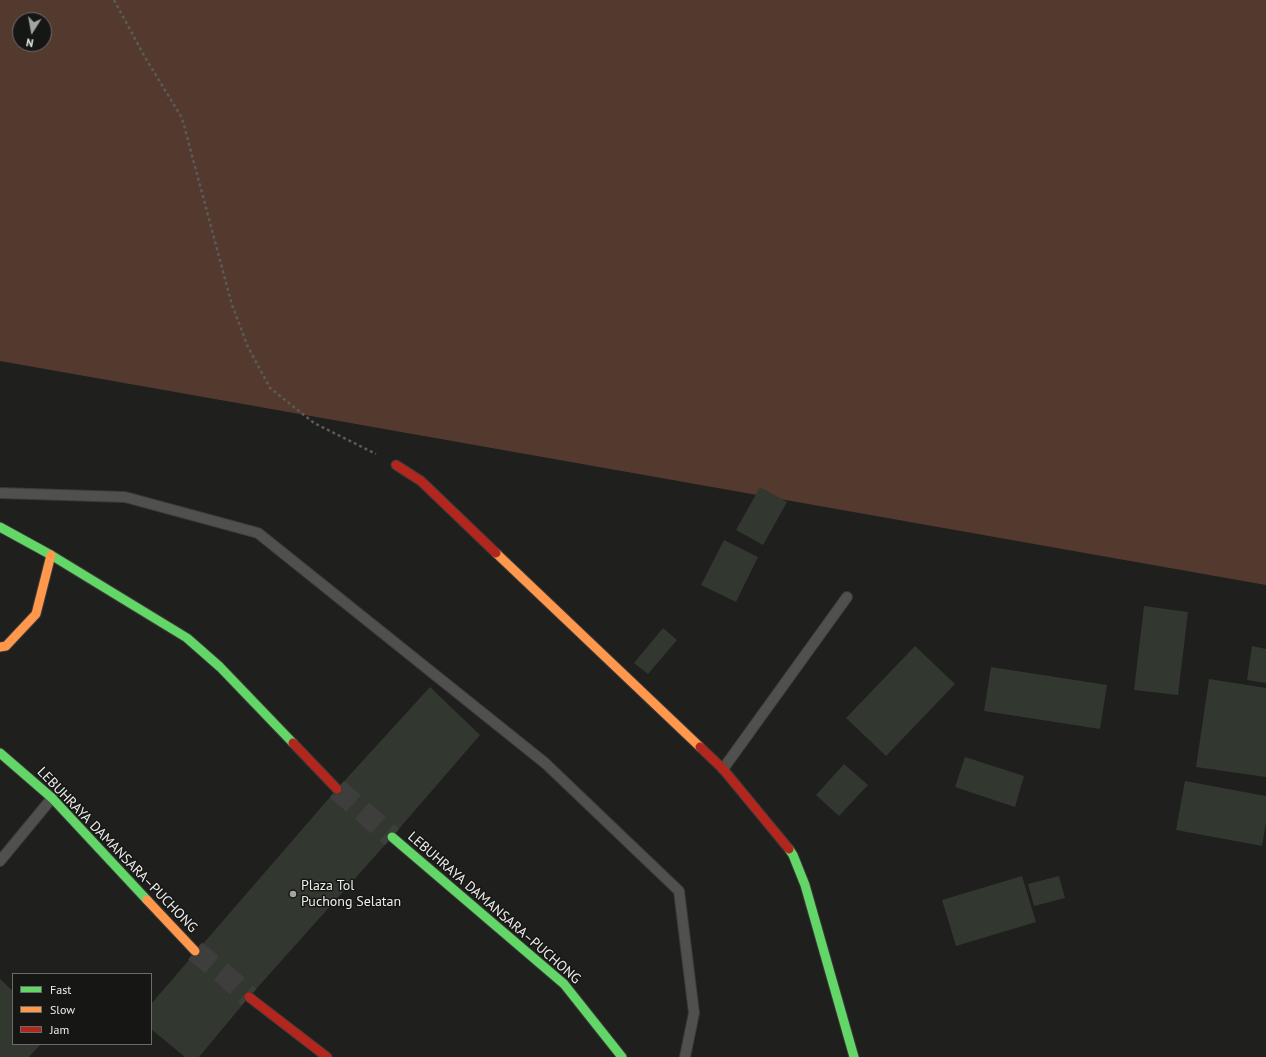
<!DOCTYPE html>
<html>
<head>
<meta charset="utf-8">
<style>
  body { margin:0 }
  #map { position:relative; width:1266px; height:1057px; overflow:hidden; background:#1f1f1e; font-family:"PT Sans",sans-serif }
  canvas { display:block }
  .legend { position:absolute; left:12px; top:973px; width:140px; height:72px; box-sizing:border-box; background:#161614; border:1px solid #6c6c6a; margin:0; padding:5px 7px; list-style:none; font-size:12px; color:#ececeb }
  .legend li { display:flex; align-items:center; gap:8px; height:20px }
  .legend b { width:20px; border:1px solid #6c6c6a }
  .north { position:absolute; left:12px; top:12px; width:40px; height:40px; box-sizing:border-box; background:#161614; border:1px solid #6c6c6a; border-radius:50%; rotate:191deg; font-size:11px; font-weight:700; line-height:16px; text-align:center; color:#ececeb }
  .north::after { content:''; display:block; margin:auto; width:14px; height:18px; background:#a4a4a3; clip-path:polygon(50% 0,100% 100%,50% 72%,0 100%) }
</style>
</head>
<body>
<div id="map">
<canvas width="1266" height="1057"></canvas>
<ul class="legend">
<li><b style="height:5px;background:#63d668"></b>Fast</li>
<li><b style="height:5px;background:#ff974d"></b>Slow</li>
<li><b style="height:5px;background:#b3261e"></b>Jam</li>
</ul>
<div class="north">N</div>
</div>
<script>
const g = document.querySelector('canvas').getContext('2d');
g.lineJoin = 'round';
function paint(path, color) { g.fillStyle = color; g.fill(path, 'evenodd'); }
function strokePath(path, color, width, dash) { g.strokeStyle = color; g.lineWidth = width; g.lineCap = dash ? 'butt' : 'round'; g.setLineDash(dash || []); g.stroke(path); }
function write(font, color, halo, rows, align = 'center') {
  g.font = font + ' "PT Sans",sans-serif'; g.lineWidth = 3; g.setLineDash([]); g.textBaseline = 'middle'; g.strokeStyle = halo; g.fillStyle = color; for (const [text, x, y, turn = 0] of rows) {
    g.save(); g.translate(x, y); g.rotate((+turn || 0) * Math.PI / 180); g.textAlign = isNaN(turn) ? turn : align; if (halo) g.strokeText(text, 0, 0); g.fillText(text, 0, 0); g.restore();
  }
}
paint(new Path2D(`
  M 0,0 L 1266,0 L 1266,585 L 0,361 ZM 20,20 L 44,20 L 44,44 L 20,44 Z`), '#543a2e');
paint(new Path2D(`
  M 760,487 L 787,502 L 763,545 L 736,530 Z
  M 724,540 L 758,557 L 736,602 L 701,585 Z
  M 1144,606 L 1188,612 L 1178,695 L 1134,690 Z
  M 663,628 L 677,640 L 648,674 L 634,663 Z
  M 915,646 L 955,684 L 886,756 L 846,718 Z
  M 1252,646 L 1266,649 L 1266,683 L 1247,680 Z
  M 991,667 L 1107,685 L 1100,729 L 984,711 Z
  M 1209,679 L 1266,688 L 1266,777 L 1196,767 Z
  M 430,687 L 480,735 L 392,837 L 249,997 L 199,1057 L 185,1057 L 151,1029 L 151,1004 L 337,789 Z
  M 965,757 L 1024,776 L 1015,807 L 955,787 Z
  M 844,764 L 868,785 L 839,816 L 816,795 Z
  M 1185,781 L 1266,796 L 1266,822 L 1262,846 L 1176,830 Z
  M 1022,876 L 1036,922 L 956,946 L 942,900 Z
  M 1059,876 L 1065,898 L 1034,906 L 1028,884 Z
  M 0,979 L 13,991 L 13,1044 L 41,1044 L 29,1057 L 0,1057 Z`), '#323830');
strokePath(new Path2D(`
  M 337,789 L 392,837
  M 195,951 L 225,975 L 249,997`), '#3e3e3d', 22, [22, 11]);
const lane = new Path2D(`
  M 0,493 L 125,497 L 258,533 L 545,763 L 679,891 L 694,1013 L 685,1057
  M 723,769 L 847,597
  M 0,861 L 52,798`);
const fast = new Path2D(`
  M 0,527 L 51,555 L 187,638 L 220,667 L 293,743
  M 0,753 L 52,798 L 147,900
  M 392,837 L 564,984 L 622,1057
  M 789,849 L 793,855 L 805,885 L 854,1057`);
const slow = new Path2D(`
  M 496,553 L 700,747
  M 0,647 L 6,646 L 36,614 L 51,555
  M 147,900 L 195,951`);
const jam = new Path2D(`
  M 396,465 L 421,481 L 496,553
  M 293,743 L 337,789
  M 700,747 L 723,769 L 789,849
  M 249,997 L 327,1057`);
strokePath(lane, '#3a3a39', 12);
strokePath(fast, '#3a3a39', 11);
strokePath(slow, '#3a3a39', 11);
strokePath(jam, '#3a3a39', 11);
strokePath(new Path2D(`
  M 114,0 L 146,59 L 182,118 L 232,305 L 248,347 L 270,388 L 314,423 L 376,454`), '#5a5a59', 2.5, [3, 3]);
strokePath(lane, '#50504f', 10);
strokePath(fast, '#63d668', 9);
strokePath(slow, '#ff974d', 9);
strokePath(jam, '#b3261e', 9);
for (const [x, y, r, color] of [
  [293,894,4,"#a4a4a3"]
]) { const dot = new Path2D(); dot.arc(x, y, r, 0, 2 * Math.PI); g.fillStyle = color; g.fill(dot); strokePath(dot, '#161614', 1.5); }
write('14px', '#ececeb', '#161614', [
  ["LEBUHRAYA DAMANSARA–PUCHONG",117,850,46],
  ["LEBUHRAYA DAMANSARA–PUCHONG",494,908,41]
]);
write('14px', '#ececeb', '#161614', [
  ["Plaza Tol",301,886],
  ["Puchong Selatan",301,902]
], 'left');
</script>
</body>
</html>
